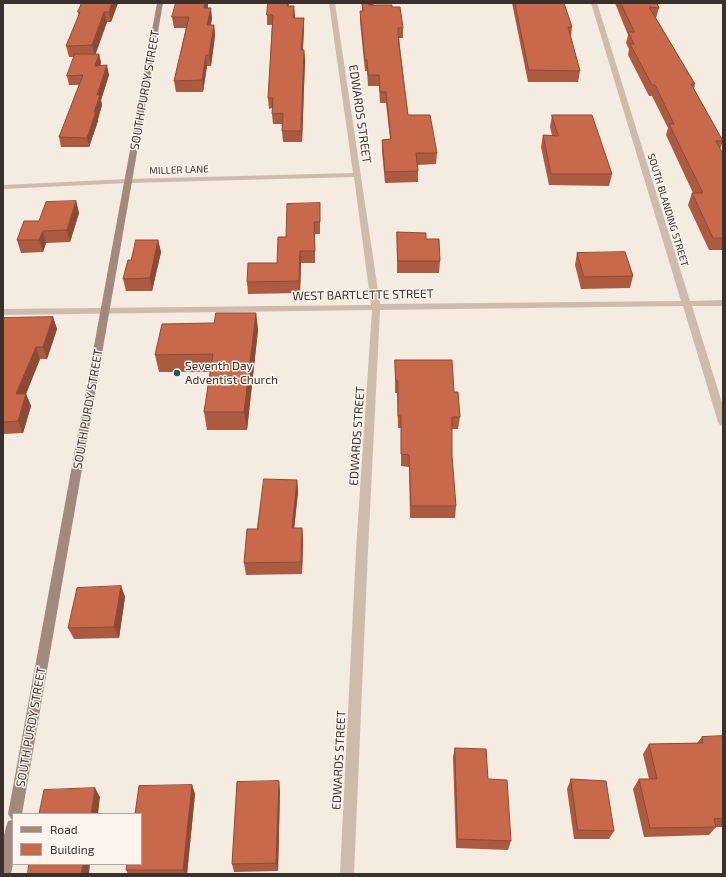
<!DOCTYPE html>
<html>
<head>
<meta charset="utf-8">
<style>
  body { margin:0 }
  #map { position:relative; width:726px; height:877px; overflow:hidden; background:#f4ebe1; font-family:"Exo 2",sans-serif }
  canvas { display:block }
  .frame { position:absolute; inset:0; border:4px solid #3b302b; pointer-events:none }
  .legend { position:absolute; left:12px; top:813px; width:130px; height:52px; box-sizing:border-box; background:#fbf5ee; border:1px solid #aea6a0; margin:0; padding:5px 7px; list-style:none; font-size:12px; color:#3b302b }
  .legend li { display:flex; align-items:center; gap:8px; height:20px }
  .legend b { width:20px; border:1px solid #aea6a0 }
</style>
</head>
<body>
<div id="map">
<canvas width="726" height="877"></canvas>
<div class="frame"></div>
<ul class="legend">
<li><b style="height:5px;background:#a18a7d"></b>Road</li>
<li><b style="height:11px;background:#c8694b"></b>Building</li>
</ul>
</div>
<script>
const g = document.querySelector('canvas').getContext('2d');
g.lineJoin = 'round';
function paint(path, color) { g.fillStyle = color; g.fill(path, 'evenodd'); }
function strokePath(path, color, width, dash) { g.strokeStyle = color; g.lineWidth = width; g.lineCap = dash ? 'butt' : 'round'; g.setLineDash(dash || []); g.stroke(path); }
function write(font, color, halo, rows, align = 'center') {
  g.font = font + ' "Exo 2",sans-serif'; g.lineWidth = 3; g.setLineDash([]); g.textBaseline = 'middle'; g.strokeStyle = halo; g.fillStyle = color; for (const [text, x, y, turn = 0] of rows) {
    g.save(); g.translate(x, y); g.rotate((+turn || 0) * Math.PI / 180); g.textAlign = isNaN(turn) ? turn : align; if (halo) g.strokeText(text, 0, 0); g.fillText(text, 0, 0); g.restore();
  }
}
paint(new Path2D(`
  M 329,3 L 335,3 L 380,304 L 681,301 L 591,3 L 597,3 L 690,301 L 723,300 L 723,306 L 692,306 L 723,406 L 723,426 L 720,425 L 718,422 L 683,306 L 380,310 L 368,550 L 354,874 L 340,874 L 356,550 L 372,310 L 3,315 L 3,309 L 371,305 L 354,177 L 128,183 L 3,189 L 3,185 L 128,179 L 353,173 Z`), '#cdbbac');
paint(new Path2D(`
  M 157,3 L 163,3 L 22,814 L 13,814 L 13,864 L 11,874 L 3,874 C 3,856 1,838 8,821 L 12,820 L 8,814 Z`), '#a18a7d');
paint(new Path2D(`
  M 82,3 L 118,3 L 111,22 L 107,22 L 95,54 L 99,54 L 101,63 L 100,66 L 109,75 L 101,100 L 102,105 L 98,119 L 98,121 L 89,147 L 61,147 L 59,137 L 79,85 L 69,85 L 67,76 L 74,57 L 69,57 L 66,46 L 79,16 L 78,12 Z
  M 176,3 L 208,3 L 208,8 L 212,18 L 211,25 L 214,25 L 215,35 L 211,66 L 207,66 L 203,92 L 176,92 L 174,81 L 186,28 L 174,28 L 172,17 Z
  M 268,3 L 289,3 L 289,6 L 295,16 L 294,18 L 304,18 L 304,28 L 303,50 L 304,50 L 305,60 L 302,142 L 283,142 L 282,131 L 282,124 L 273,124 L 272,114 L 272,108 L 269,109 L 268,98 L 272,25 L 267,25 L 267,15 Z
  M 362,3 L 374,3 L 373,5 L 392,7 L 403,28 L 403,38 L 399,38 L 408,115 L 437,153 L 436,164 L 417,165 L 418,171 L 418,182 L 385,183 L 382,151 L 382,140 L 390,139 L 386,103 L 380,103 L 379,86 L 368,86 L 367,71 L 365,71 L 360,22 L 360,11 L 362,11 Z
  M 512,3 L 564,3 L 572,27 L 571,37 L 580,71 L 578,82 L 528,82 Z
  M 615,3 L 657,3 L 659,8 L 656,18 L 695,84 L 694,89 L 723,141 L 720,149 L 723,154 L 723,250 L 709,250 L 688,205 L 692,193 L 693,193 L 666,135 L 668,128 L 652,96 L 649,96 L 628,55 L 629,49 L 626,43 L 628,35 Z
  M 552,115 L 612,174 L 609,186 L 549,185 L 541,147 L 543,135 L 552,135 L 550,127 Z
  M 76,201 L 79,213 L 70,242 L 46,243 L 43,252 L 21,253 L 17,240 L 39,221 Z
  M 320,215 L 320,234 L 315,234 L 315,263 L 301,263 L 300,293 L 248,294 L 247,282 L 277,263 Z
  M 397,232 L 440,261 L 439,273 L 397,273 Z
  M 158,240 L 161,252 L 152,291 L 126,291 L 123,279 L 131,260 Z
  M 577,253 L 633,276 L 630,288 L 581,289 L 575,265 Z
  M 256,313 L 258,330 L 247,430 L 207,430 L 204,412 L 210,372 L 159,372 L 155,355 L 214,323 Z
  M 53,317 L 57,329 L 47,359 L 40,359 L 26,394 L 31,406 L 23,433 L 3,434 L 3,318 Z
  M 395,360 L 454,392 L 460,417 L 458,429 L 452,429 L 452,456 L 456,506 L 455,518 L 410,518 L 409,467 L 401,466 L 401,428 L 398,428 L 397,393 L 395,393 Z
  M 297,480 L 298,492 L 294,528 L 302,528 L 303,540 L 302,574 L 246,575 L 244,563 L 257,529 Z
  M 121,586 L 125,597 L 119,638 L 74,639 L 68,628 Z
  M 723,736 L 723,827 L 716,827 L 709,835 L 644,837 L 633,789 L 639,779 L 649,779 L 643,754 L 649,744 L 697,743 L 702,737 Z
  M 455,748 L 488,779 L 511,841 L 508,850 L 456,848 L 453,757 Z
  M 571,779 L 614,831 L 609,839 L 574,839 L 567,789 Z
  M 192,785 L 195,794 L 187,874 L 128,874 L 126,870 Z
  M 280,790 L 278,871 L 234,872 L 232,864 Z`), '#ac5a40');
paint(new Path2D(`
  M 112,3 L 118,3 L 111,22 L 109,12 Z
  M 205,3 L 208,3 L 208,7 L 206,18 L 204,8 Z
  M 369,3 L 374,3 L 368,16 L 368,5 Z
  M 294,6 L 295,16 L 294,28 L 293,18 Z
  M 211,8 L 212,18 L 208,35 L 207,25 Z
  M 104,12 L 107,22 L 95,56 L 92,45 Z
  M 304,18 L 304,28 L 302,60 L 301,50 Z
  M 214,25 L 215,35 L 211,66 L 209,55 Z
  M 304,50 L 305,60 L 302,142 L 301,131 Z
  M 99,54 L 101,63 L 97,75 L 95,66 Z
  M 206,55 L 207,66 L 203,92 L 202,80 Z
  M 107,65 L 109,75 L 101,100 L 102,105 L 98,119 L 98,121 L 89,147 L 87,138 L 94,112 L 97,95 Z
  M 76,201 L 79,213 L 70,242 L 67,230 Z
  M 43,231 L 46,243 L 43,252 L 39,240 Z
  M 158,240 L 161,252 L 152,291 L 150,278 Z
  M 300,251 L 301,263 L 300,293 L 299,281 Z
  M 256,313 L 258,330 L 247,430 L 244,412 Z
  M 53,317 L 57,329 L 47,359 L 43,347 Z
  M 36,347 L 40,359 L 26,394 L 31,406 L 23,433 L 18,421 L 16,394 Z
  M 297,480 L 298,492 L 293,540 L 292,528 Z
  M 302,528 L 303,540 L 302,574 L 301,562 Z
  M 121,586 L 125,597 L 119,638 L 114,627 Z
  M 279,781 L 280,790 L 278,871 L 276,863 Z
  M 192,785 L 195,794 L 187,874 L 185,874 L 183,870 Z
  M 95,788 L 100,797 L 98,814 L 91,814 Z
  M 83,864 L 90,864 L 89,874 L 81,874 Z`), '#8c4a34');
const building = new Path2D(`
  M 82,3 L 112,3 L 109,12 L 104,12 L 92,45 L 66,46 L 80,12 L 78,12 Z
  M 176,3 L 205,3 L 204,8 L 211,8 L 207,25 L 214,25 L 209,55 L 206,55 L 202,80 L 174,81 L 189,17 L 172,17 Z
  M 268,3 L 287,3 L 287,6 L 294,6 L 293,18 L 304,18 L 301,50 L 304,50 L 301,131 L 282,131 L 283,113 L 272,114 L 273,98 L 268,98 L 273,15 L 267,15 Z
  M 362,3 L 369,3 L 368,5 L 392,5 L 392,7 L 400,7 L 403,28 L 398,28 L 399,45 L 408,115 L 430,115 L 437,153 L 416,153 L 418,171 L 385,172 L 382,140 L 391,139 L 386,92 L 380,92 L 379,75 L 368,75 L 367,60 L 365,60 L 360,11 L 363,11 Z
  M 515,3 L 564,3 L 572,27 L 568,27 L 580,71 L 529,70 Z
  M 621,3 L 657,3 L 659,8 L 649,7 L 695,84 L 691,84 L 723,141 L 716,141 L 723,154 L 723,238 L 713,238 L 692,193 L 703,193 L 669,124 L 674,124 L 655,85 L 652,85 L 630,44 L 634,44 L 628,32 L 634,32 Z
  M 75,54 L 99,54 L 95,66 L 107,65 L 97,95 L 100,95 L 94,112 L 96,112 L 87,138 L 59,137 L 83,75 L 67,76 Z
  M 552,115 L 592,115 L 612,174 L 551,174 L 543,135 L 558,136 Z
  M 76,201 L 67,230 L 43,231 L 39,240 L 17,240 L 24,221 L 39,221 L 46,202 Z
  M 320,203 L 320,222 L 314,222 L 315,251 L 300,251 L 299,281 L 247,282 L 248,263 L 277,263 L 278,237 L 286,237 L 287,204 Z
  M 397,232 L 426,233 L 426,239 L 439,239 L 440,261 L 398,261 Z
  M 136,240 L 158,240 L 150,278 L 123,279 L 128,260 L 131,260 Z
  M 625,252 L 633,276 L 584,277 L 577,253 Z
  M 216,313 L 256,313 L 244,412 L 204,412 L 213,354 L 155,355 L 162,324 L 214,323 Z
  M 53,317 L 43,347 L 36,347 L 16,394 L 26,394 L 18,421 L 3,422 L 3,318 Z
  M 395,360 L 452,360 L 454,392 L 458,392 L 460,417 L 452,417 L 452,456 L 456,506 L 411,506 L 409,455 L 401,454 L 401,416 L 398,416 L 398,381 L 396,380 Z
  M 264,479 L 297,480 L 292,528 L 302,528 L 301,562 L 244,563 L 247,529 L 257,529 Z
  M 121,586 L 114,627 L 68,628 L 77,588 Z
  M 723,736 L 723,818 L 714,819 L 716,827 L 650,828 L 639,779 L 657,779 L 649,744 L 703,743 L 702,737 Z
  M 455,748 L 486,749 L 488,779 L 507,780 L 511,841 L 458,839 Z
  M 571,779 L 606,781 L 614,831 L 578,830 Z
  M 279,781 L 276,863 L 232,864 L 237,782 Z
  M 192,785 L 183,870 L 126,870 L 127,864 L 141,864 L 141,814 L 135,814 L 139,786 Z
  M 95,788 L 91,814 L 39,814 L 44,790 Z
  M 29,864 L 83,864 L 81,874 L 28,874 Z`);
paint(building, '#c8694b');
strokePath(building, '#8c4a34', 1);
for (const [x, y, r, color] of [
  [177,373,4,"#1f5a5e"]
]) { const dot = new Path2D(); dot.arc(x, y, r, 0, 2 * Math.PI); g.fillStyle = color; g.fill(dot); strokePath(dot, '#fbf5ee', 1.5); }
write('10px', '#3b302b', '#fbf5ee', [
  ["MILLER LANE",179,170,-2],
  ["SOUTH BLANDING STREET",668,210,73]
]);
write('12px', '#3b302b', '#fbf5ee', [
  ["SOUTH PURDY STREET",145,90,-80],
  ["EDWARDS STREET",360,114,82],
  ["WEST BARTLETTE STREET",363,295,-1],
  ["SOUTH PURDY STREET",88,409,-80],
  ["EDWARDS STREET",357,436,-86],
  ["SOUTH PURDY STREET",31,727,-80],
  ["EDWARDS STREET",339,760,-87]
]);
write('12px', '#3b302b', '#fbf5ee', [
  ["Seventh Day",185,366],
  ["Adventist Church",185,380]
], 'left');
</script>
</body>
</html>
